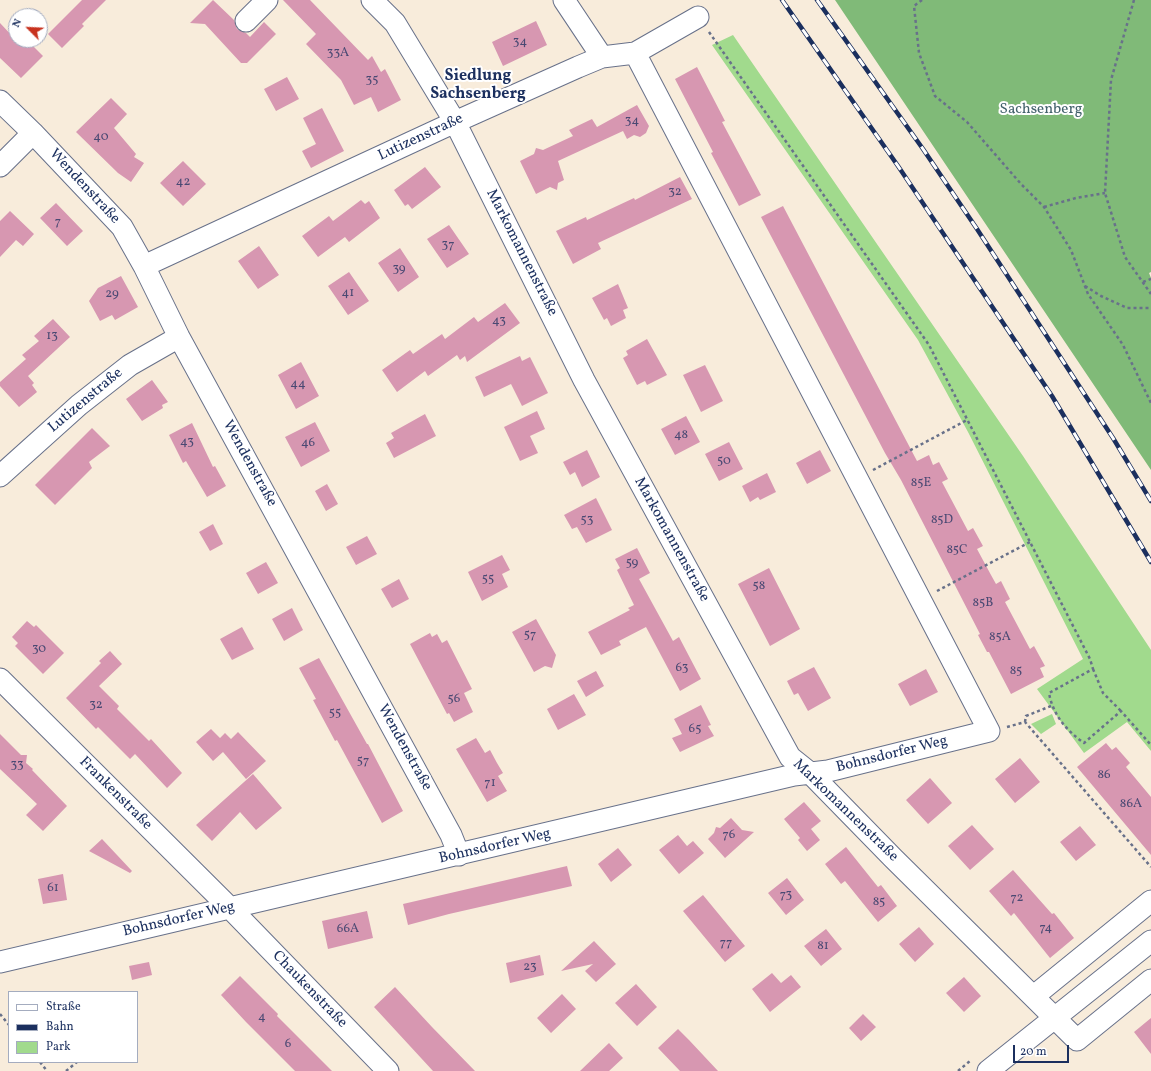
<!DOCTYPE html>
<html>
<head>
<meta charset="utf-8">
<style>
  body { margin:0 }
  #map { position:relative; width:1151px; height:1071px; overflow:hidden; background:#f8ecdb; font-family:Vollkorn,serif }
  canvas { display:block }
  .legend { position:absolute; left:8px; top:991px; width:130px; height:72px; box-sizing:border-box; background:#fff; border:1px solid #a4acbf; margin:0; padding:5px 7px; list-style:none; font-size:12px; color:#1b2f5e }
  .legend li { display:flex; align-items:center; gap:8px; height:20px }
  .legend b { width:20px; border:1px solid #a4acbf }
  .north { position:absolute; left:8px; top:8px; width:40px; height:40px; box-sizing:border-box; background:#fff; border:1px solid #a4acbf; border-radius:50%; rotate:294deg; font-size:11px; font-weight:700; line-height:16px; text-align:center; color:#1b2f5e }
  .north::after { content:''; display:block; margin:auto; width:14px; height:18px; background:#c8321e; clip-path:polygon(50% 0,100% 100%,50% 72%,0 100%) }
  .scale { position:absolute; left:1013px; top:1045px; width:56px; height:18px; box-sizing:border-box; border:2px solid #1b2f5e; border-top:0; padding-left:5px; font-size:12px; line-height:14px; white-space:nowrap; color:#1b2f5e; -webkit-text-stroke:3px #fff; paint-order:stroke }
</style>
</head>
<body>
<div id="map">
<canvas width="1151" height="1071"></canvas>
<ul class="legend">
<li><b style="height:5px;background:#fff"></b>Straße</li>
<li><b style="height:5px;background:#1b2f5e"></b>Bahn</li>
<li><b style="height:11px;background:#a1da8d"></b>Park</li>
</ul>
<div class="north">N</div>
<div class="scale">20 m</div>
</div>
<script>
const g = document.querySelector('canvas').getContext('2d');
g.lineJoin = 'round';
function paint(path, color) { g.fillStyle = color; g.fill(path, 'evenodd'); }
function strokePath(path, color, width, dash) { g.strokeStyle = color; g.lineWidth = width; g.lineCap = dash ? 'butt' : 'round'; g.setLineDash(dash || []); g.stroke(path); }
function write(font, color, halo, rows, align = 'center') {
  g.font = font + ' Vollkorn,serif'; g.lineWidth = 4; g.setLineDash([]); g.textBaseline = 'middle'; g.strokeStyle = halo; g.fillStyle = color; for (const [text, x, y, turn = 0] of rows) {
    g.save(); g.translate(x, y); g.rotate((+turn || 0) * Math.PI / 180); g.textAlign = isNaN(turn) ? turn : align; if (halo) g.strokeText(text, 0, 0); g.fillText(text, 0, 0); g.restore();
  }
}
paint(new Path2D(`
  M 733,35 L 1023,456 L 1151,650 L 1151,751 L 1127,722 L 1084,753 L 1037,689 L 1083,659 L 968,432 L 918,340 L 712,45 Z
  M 1052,714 L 1056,724 L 1041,734 L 1031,724 Z`), '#a1da8d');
paint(new Path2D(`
  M 835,0 L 1151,0 L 1151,272 L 1149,273 L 1151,278 L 1151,470 Z`), '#80ba78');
paint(new Path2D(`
  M 82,0 L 106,0 L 82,24 L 84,26 L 62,48 L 48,34 Z
  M 213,0 L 234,20 L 237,29 L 243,32 L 246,33 L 250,37 L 264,22 L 276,34 L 247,63 L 241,63 L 205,24 L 190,23 Z
  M 283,0 L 310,0 L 368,60 L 372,56 L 381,72 L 385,69 L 401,100 L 378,112 L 371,97 L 354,105 L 341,80 L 306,44 L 316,34 Z
  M 536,21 L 547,45 L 503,66 L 492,42 Z
  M 0,23 L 16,40 L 23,45 L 27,40 L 43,56 L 21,78 L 0,58 Z
  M 697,67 L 725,121 L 722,122 L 761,195 L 739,206 L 711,153 L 713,152 L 675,79 Z
  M 287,77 L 299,99 L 276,111 L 264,89 Z
  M 111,98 L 127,114 L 114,128 L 136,154 L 134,157 L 144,163 L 131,182 L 118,173 L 76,132 Z
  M 637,105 L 649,126 L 646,133 L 640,137 L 634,135 L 627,139 L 623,131 L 558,161 L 564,180 L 558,183 L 557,190 L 550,187 L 536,194 L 520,161 L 534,154 L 536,148 L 543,150 L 573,136 L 569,130 L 592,119 L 597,127 Z
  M 322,108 L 344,151 L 311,168 L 302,151 L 316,144 L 303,118 Z
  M 183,161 L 206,184 L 183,206 L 160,183 Z
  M 425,167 L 441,187 L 412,209 L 408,204 L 405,206 L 394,190 Z
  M 680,177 L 692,199 L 598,243 L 601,249 L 573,264 L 556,231 L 586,217 L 587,220 L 634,198 L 635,200 Z
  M 361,200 L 365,204 L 369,201 L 380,218 L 349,242 L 345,237 L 318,257 L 302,236 L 329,216 L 333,221 Z
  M 56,203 L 83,231 L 67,246 L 40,218 Z
  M 783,206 L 917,461 L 929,455 L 933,465 L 939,462 L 948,479 L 942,482 L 968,531 L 973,528 L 983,546 L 977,549 L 991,575 L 996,584 L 1001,581 L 1010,599 L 1005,602 L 1030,649 L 1034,646 L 1045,666 L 1040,668 L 1044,677 L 1011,694 L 989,652 L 987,652 L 978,635 L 980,634 L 901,480 L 885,453 L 761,217 Z
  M 10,211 L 34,234 L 23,246 L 16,240 L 0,257 L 0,221 Z
  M 449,225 L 469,254 L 447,268 L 427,239 Z
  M 259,246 L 279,275 L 258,289 L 238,261 Z
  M 400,248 L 419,277 L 398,292 L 378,263 Z
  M 349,272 L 369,301 L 348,315 L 328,286 Z
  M 121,276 L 138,307 L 115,320 L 112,315 L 100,321 L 89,301 L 98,288 Z
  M 618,284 L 628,308 L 623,310 L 626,318 L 611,326 L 607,318 L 604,320 L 592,298 Z
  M 505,303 L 520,323 L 467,362 L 465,356 L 460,360 L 457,355 L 428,376 L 425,371 L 397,392 L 382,370 L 410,350 L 413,354 L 442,334 L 445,339 L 474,317 L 478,322 Z
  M 53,319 L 70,337 L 28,376 L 34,383 L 32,385 L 37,392 L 19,407 L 0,386 L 0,382 L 26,359 L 22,355 L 39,341 L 34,336 Z
  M 647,339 L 667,375 L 647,385 L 645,381 L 637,385 L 623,358 L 628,355 L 626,351 Z
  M 520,356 L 522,361 L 530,357 L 548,393 L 522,406 L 511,384 L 484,397 L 475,377 Z
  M 301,362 L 319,396 L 296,409 L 278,375 Z
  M 705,365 L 723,401 L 701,412 L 683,375 Z
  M 152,380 L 168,402 L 162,405 L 163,408 L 142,421 L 126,399 Z
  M 537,411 L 545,429 L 530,436 L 538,453 L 520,461 L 504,427 Z
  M 425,414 L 436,436 L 394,458 L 386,443 L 394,438 L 391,433 Z
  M 686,416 L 700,442 L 675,455 L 661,429 Z
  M 315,422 L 330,451 L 301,467 L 285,437 Z
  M 192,423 L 213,467 L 215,466 L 226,486 L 207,497 L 186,461 L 183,463 L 169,435 Z
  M 92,428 L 110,446 L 89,462 L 92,468 L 55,505 L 35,485 Z
  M 729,442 L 743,469 L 719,481 L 705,454 Z
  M 587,450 L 600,477 L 582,487 L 575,472 L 570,475 L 563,462 Z
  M 820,450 L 831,471 L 807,484 L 796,463 Z
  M 767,473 L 776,492 L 760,500 L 758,497 L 750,502 L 742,486 Z
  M 327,484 L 338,504 L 326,511 L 315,491 Z
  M 596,498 L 612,530 L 586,543 L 577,527 L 572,529 L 564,515 Z
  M 213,524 L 223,544 L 210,551 L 199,532 Z
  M 367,536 L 377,554 L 356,565 L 346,547 Z
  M 637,548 L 650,573 L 639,579 L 673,641 L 679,637 L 701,679 L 680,691 L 646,627 L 619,641 L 621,645 L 601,655 L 588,632 L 630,610 L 628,608 L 634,605 L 617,570 L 620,568 L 615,559 Z
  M 502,555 L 510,570 L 502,574 L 508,587 L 482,601 L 468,572 Z
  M 266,562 L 278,583 L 258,594 L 246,573 Z
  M 769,568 L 800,629 L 770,646 L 738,584 Z
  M 399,579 L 409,599 L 392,608 L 381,589 Z
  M 292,608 L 303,630 L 284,641 L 272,619 Z
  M 536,619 L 556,655 L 552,668 L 545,666 L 534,672 L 512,632 Z
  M 27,621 L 34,627 L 36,625 L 64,653 L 43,674 L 15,646 L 18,643 L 12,637 Z
  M 242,627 L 254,649 L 232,660 L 220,639 Z
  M 430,633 L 432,637 L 437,634 L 442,643 L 447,640 L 472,689 L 464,693 L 473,712 L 454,722 L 449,713 L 447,714 L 410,644 Z
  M 110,651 L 122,664 L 99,686 L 119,706 L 117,709 L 149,741 L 151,739 L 182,773 L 167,788 L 135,754 L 130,759 L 98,727 L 96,729 L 66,698 L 101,663 L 99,661 Z
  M 319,658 L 367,744 L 368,744 L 403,811 L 382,823 L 337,740 L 335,741 L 313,700 L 316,699 L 299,668 Z
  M 814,667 L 831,698 L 808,711 L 798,693 L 794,695 L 787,681 Z
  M 926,669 L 938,692 L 910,706 L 898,684 Z
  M 596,671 L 604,686 L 586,697 L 577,681 Z
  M 574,694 L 586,715 L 558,730 L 547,709 Z
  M 701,705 L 711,725 L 708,726 L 714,736 L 680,752 L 672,738 L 682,734 L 674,719 Z
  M 211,729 L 220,738 L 225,733 L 231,739 L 238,732 L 266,761 L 246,779 L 223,752 L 213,761 L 196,742 Z
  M 0,734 L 21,755 L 27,755 L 26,763 L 33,769 L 32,770 L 67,806 L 43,831 L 26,815 L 37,804 L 0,769 Z
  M 476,738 L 485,753 L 490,750 L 497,763 L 503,773 L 498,776 L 507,791 L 487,802 L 456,749 Z
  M 1106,743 L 1112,750 L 1116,747 L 1130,763 L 1126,767 L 1151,797 L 1151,855 L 1077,767 Z
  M 1020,758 L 1040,782 L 1015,803 L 995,779 Z
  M 253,774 L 282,808 L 256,830 L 240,812 L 212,841 L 196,825 Z
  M 930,778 L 952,803 L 928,824 L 906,800 Z
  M 804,802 L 821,821 L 811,829 L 820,840 L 807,851 L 798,840 L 800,838 L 784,819 Z
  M 731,818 L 742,830 L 754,832 L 725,858 L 708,839 L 714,833 L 716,827 L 720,828 Z
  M 972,825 L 994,849 L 970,870 L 948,846 Z
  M 1080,826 L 1096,845 L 1076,861 L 1060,842 Z
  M 678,835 L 687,846 L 693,841 L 704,853 L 679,874 L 659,850 Z
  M 102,839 L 132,871 L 130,873 L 89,851 Z
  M 846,847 L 878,887 L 881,885 L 897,906 L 878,922 L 845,881 L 841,884 L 825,864 Z
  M 618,848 L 632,865 L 611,882 L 598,864 Z
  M 567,866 L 572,886 L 449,914 L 408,925 L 403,904 Z
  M 1013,870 L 1052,914 L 1054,913 L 1074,938 L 1050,958 L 1014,913 L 1011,916 L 989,891 Z
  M 63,874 L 67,900 L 43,904 L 38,879 Z
  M 787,878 L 804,900 L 786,915 L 768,893 Z
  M 703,895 L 745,946 L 725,962 L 683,911 Z
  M 367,911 L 373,938 L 328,949 L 322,921 Z
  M 919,927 L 934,944 L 915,962 L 899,944 Z
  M 826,929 L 842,949 L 821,966 L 804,946 Z
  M 594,941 L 616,964 L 596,982 L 585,971 L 593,964 L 561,971 Z
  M 540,955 L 544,975 L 510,983 L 506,963 Z
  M 149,962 L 152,975 L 132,980 L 129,966 Z
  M 772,973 L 781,983 L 791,975 L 801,987 L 770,1012 L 752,989 Z
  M 240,976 L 278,1014 L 277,1016 L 332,1071 L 295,1071 L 246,1022 L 221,995 Z
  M 964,977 L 981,996 L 964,1012 L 946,993 Z
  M 636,984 L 657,1007 L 637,1026 L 615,1003 Z
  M 395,987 L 432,1027 L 475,1071 L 433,1071 L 374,1007 Z
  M 562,994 L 576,1009 L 551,1033 L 537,1018 Z
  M 863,1014 L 876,1027 L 861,1041 L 849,1028 Z
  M 1151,1018 L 1151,1054 L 1134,1032 Z
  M 678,1029 L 689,1040 L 718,1071 L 680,1071 L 658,1048 Z
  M 609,1043 L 623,1058 L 609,1071 L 580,1071 Z`), '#d797b1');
const minor = new Path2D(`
  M 372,0 L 395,23 L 455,122 L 584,380 L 790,757 L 810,773 L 893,858 L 1077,1040 L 1151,980
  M 564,0 L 602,57
  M 246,21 L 267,0
  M 0,101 L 33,133 L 122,227 L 144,266 L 179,337 L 451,835 L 459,855
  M 0,166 L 33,133
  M 144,266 L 455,122 L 578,67 L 602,57 L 635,53 L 698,17
  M 0,476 L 79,405 L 130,365 L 179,337
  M 0,679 L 230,908 L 388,1071
  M 0,962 L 794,775 L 828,771 L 989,731 L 635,53
  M 1034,996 L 1151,901
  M 988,1071 L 1151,941`);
strokePath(minor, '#68718a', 23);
strokePath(new Path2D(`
  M 922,0 L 914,6 L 919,53 L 935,96 L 967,122 L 1021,184 L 1044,207 L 1071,250 L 1088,294 L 1123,345 L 1151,403
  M 1134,0 L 1111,80 L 1105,193 L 1125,257 L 1151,294
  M 709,32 L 929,345 L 1090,659 L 1093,669 L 1049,693 C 1053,715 1066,730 1084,743 L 1121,711 L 1151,745
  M 1044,207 L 1076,198 L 1105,193
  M 1143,282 L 1151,279
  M 1085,286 L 1101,296 L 1127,308 L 1151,308
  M 873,470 L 967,420
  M 937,591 L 1030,542
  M 1093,669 L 1103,693 L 1121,711
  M 1025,722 L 1026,716 L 1051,706
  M 1007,727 L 1025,722 L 1151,867
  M 0,1014 L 9,1025
  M 40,1062 L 47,1071
  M 66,1071 L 77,1062
  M 958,1071 L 970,1061`), '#68718a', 2.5, [3, 3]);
strokePath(minor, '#fff', 21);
const rail = new Path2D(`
  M 782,0 L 898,166 L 1052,396 L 1151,562
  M 817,0 L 923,149 L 977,229 L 1113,438 L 1151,501`);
strokePath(rail, '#1b2f5e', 4.5);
strokePath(rail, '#fff', 3, [9]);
write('13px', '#4a4973', null, [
  ["34",520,43],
  ["33A",338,54],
  ["35",372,81],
  ["34",632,122],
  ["40",101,138],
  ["42",183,183],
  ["32",675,193],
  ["7",58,223],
  ["37",448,246],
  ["39",399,270],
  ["41",348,294],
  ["29",112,295],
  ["43",499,322],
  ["13",52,337],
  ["44",298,385],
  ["48",681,436],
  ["43",187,443],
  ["46",308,444],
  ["50",724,462],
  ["85E",921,484],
  ["53",587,521],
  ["85D",942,521],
  ["85C",957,551],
  ["59",632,564],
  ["55",488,580],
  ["58",759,587],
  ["85B",983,604],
  ["57",530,636],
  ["85A",1000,638],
  ["30",39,650],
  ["63",682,669],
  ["85",1016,672],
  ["56",454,700],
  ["32",96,706],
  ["55",335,714],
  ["65",695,730],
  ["57",363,762],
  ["33",17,766],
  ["86",1104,776],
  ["71",490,784],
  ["86A",1131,805],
  ["76",729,836],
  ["61",53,889],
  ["73",786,896],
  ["72",1017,899],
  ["85",879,903],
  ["74",1046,929],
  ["66A",348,930],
  ["77",726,944],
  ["81",823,947],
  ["23",530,968],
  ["4",262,1018],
  ["6",288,1045]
]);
write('15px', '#43626c', '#fff', [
  ["Sachsenberg",1041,110]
]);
write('15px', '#1b2f5e', '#fff', [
  ["Lutizenstraße",421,138,-25],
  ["Wendenstraße",84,187,47],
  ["Markomannenstraße",521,253,63],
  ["Lutizenstraße",86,401,-40],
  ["Wendenstraße",249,464,61],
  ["Markomannenstraße",671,540,61],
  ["Wendenstraße",404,748,61],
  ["Bohnsdorfer Weg",892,755,-14],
  ["Frankenstraße",115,794,45],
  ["Markomannenstraße",845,811,44],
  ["Bohnsdorfer Weg",495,847,-13],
  ["Bohnsdorfer Weg",179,920,-13],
  ["Chaukenstraße",309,990,46]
]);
write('bold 16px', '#1b2f5e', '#fff', [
  ["Siedlung",478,77],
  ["Sachsenberg",478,95]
]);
</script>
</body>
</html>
